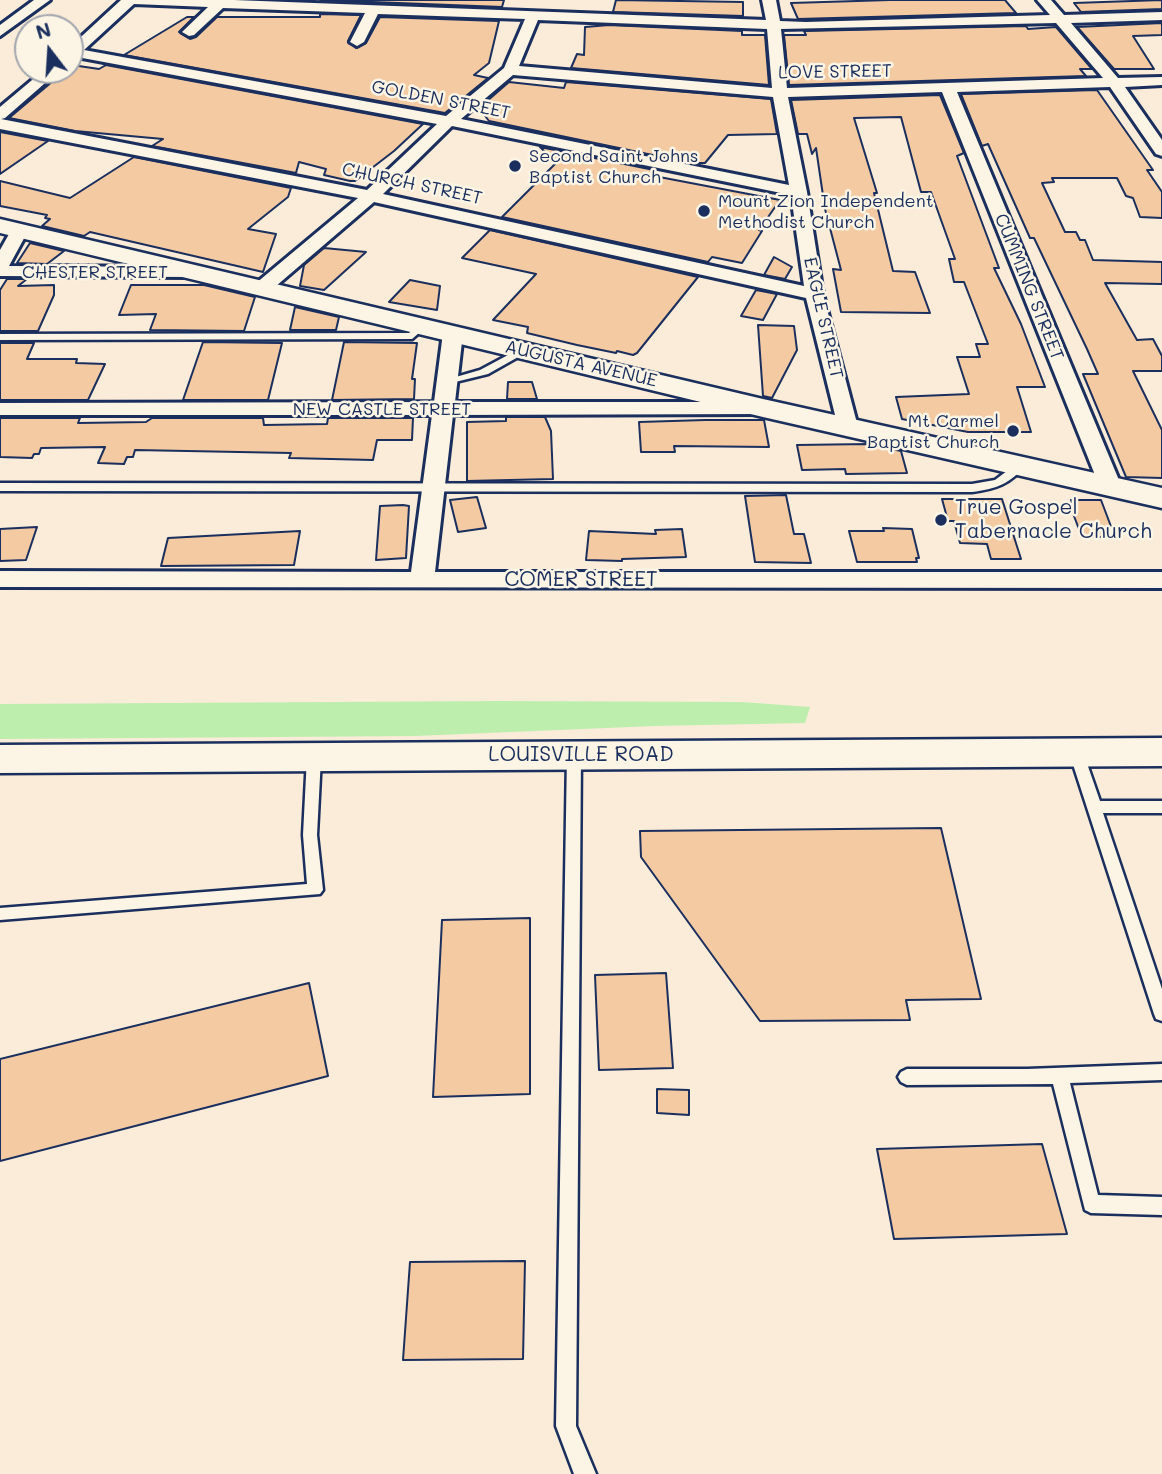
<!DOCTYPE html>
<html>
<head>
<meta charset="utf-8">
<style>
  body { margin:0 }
  #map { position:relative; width:1162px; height:1474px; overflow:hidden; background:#faecd8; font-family:Mali,sans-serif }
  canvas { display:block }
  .north { position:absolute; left:14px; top:14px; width:70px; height:70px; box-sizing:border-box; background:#fcf5e5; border:2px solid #a2a6af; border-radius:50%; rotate:343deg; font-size:19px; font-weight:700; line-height:28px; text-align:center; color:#1b2f5e }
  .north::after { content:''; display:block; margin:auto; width:24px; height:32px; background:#1b2f5e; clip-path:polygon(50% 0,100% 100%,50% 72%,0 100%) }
</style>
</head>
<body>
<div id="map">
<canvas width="1162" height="1474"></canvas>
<div class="north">N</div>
</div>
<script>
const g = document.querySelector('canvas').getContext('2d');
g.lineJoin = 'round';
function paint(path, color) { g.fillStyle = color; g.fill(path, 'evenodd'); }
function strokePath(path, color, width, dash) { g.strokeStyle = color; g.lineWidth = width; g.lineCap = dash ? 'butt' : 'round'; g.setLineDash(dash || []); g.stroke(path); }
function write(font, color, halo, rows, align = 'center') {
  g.font = font + ' Mali,sans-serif'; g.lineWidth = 5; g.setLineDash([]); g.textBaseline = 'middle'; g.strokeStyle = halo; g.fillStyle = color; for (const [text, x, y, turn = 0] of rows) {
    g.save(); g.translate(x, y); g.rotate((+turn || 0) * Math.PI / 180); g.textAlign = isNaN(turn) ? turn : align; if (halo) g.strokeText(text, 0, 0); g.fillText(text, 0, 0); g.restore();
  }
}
paint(new Path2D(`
  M 499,701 L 742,702 L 810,707 L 805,723 L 654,726 L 415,736 L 0,739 L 0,704 Z`), '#bdeeae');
const building = new Path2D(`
  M 320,0 L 504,0 L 502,7 Z
  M 616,0 L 743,2 L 743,16 L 613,12 Z
  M 890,0 L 1005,0 L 1016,13 L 798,19 L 791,3 Z
  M 1162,0 L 1162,9 L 1081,12 L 1074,3 Z
  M 320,14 L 361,15 L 348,41 L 356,48 L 366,43 L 380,17 L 499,21 L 489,63 L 474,75 L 488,78 L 445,113 L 124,55 L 187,17 L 194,17 L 179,32 L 190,39 L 196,37 L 217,17 L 320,17 Z
  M 1162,23 L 1162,35 L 1133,36 L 1154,69 L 1114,69 L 1077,27 Z
  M 609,25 L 742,31 L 742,35 L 765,35 L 769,85 L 571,68 L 577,54 L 584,55 L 585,27 Z
  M 1026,26 L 1028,29 L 1056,27 L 1092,69 L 1080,69 L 1086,76 L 789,85 L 784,35 L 806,35 L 804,31 Z
  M 72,65 L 99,69 L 106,65 L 423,124 L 394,151 L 355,181 L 350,181 L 324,175 L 326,169 L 299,162 L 296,173 L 152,146 L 163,139 L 75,131 L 9,118 Z
  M 509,82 L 564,88 L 566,82 L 771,99 L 777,134 L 728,135 L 705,163 L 691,163 L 489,121 L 479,108 Z
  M 1097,90 L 1153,170 L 1147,170 L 1162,192 L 1162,218 L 1140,217 L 1133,198 L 1126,196 L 1117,178 L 1052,178 L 1054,182 L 1042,183 L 1065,232 L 1076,232 L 1080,240 L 1085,240 L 1093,260 L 1162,262 L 1162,284 L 1105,283 L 1137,340 L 1153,339 L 1162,356 L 1162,371 L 1133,371 L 1162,430 L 1162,478 L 1126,477 L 1083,374 L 1098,374 L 1087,349 L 1034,238 L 1030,238 L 988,144 L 982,146 L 961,94 Z
  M 940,95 L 964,153 L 957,156 L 999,268 L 994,268 L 1021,324 L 1045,387 L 1017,387 L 1031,432 L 968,432 L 902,419 L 896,397 L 969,394 L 957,357 L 980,357 L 976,344 L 988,344 L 964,282 L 954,282 L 949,259 L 955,259 L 931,192 L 921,192 L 901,117 L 854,118 L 877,193 L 874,193 L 893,271 L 915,272 L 930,313 L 841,312 L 833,269 L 841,270 L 825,209 L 816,148 L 812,154 L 807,134 L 798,134 L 791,100 Z
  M 0,132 L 48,141 L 0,174 Z
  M 540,147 L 654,170 L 654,176 L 780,200 L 759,230 L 762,231 L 742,263 L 712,257 L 708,262 L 502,217 L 556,163 Z
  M 134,157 L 291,188 L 288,197 L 248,229 L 276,234 L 263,272 L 90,232 L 84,236 L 42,226 L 50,219 L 45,218 L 47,215 L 0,206 L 0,181 L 70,198 Z
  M 490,230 L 698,277 L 637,353 L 633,355 L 617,351 L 616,353 L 577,345 L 527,333 L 528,327 L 493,320 L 536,274 L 462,258 Z
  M 30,243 L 64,251 L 47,264 L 17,263 Z
  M 324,248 L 366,252 L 324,290 L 300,286 L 304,265 Z
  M 774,257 L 792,267 L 785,279 L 764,275 Z
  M 7,279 L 27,279 L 18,286 L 54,285 L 54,295 L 38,331 L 0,331 L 0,290 Z
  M 410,280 L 440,286 L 437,310 L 389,302 Z
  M 131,285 L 204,285 L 255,297 L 244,331 L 150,330 L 156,314 L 119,315 Z
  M 756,290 L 777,294 L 763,320 L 741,316 Z
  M 295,307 L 339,317 L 336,330 L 290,330 Z
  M 758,325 L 794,326 L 797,350 L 772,398 L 763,396 Z
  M 203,342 L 282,343 L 268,400 L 183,400 Z
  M 344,342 L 417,343 L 412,379 L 415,379 L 414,399 L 332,400 Z
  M 0,343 L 34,343 L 27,359 L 77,359 L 76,363 L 105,364 L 88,400 L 0,400 Z
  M 508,382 L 532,382 L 537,399 L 507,399 Z
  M 506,417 L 545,417 L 551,431 L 553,479 L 467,481 L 467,422 L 506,421 Z
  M 0,418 L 80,418 L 78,423 L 146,422 L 152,418 L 263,418 L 264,425 L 327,424 L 328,418 L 413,418 L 412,440 L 377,440 L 373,460 L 289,458 L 291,453 L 135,450 L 133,457 L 127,457 L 124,464 L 98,463 L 105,447 L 41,448 L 39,454 L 34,454 L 32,458 L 0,457 Z
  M 705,420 L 764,420 L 769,447 L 674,446 L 675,452 L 641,452 L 639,422 Z
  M 868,444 L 901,451 L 907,473 L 846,474 L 845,469 L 802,470 L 797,445 Z
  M 786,495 L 794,534 L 804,534 L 811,563 L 755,562 L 745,496 Z
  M 477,497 L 486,528 L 458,532 L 450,500 Z
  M 942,499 L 1002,499 L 1021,559 L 991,559 L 987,544 L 960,543 L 954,521 L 948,521 Z
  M 1071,500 L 1101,500 L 1115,537 L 1082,537 L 1069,503 L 1072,503 Z
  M 403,505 L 409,506 L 406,558 L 376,560 L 380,506 Z
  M 37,527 L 26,560 L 0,561 L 0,529 Z
  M 883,528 L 912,529 L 919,558 L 916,558 L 917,562 L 857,562 L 849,531 L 884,531 Z
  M 682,529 L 686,557 L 622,559 L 622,561 L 586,560 L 589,531 L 656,534 L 655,530 Z
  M 300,531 L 294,565 L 161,566 L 168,538 Z
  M 941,828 L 981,999 L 906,1000 L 910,1020 L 760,1021 L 641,857 L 640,831 Z
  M 530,918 L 530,1094 L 433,1097 L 442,920 Z
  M 666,973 L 673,1068 L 599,1070 L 595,975 Z
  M 309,983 L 328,1076 L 0,1161 L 0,1059 Z
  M 657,1089 L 689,1090 L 689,1115 L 657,1113 Z
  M 1042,1144 L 1067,1234 L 894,1239 L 877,1149 Z
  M 525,1261 L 523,1359 L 403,1360 L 410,1262 Z`);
paint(building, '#f3caa2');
strokePath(building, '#1b2f5e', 2);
const lane = new Path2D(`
  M 422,323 L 427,326 L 412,339 L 0,340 L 0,334 L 409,333 Z
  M 523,347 L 527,348 L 527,352 L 488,374 L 447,384 L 442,381 L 480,370 Z
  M 1019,462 L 1025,465 C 1011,484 995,489 972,492 L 0,491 L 0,483 L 972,484 L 995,480 Z
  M 1076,747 L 1083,752 L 1100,801 L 1162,801 L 1162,813 L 1103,813 L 1162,989 L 1162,1021 L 1156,1019 L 1154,1014 L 1069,752 Z
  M 574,750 L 581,755 L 576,1426 L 596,1474 L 574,1474 L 556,1426 L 567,755 Z
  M 314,752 L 321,757 L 317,835 L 323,890 L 320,894 L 0,920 L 0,908 L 307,884 L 303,835 L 307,757 Z
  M 1162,1064 L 1162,1080 L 1070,1083 L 1098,1195 L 1162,1197 L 1162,1215 L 1091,1213 L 1085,1210 L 1053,1084 L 907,1085 L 901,1082 L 898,1077 L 901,1072 L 907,1069 L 1027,1069 Z`);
const street = new Path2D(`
  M 34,0 L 50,0 L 0,36 L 0,25 Z
  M 121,0 L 234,0 L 766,20 L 762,0 L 776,0 L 780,21 L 806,22 L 1050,15 L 1037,0 L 1051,0 L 1064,15 L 1162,12 L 1162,20 L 1071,23 L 1118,78 L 1162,77 L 1162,85 L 1125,87 L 1162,140 L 1162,156 L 1156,154 L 1110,87 L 957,92 L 1121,485 L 1118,490 L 1102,490 L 1099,485 L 942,92 L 788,97 L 807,192 L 823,294 L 858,427 L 855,431 L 841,431 L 838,427 L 806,298 L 374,202 L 269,292 L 255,292 L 253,288 L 255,284 L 358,198 L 0,129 L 0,107 L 44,70 L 60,70 L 5,118 L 1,119 L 367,190 L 437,124 L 77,57 L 70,59 L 70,47 ZM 134,4 L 208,7 L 182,32 L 189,36 L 194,35 L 223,8 L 365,13 L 350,42 L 357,46 L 364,42 L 378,14 L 525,19 L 504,68 L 446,116 L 84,50 ZM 538,20 L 767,29 L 772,88 L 519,66 ZM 1056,23 L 1103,78 L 787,88 L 781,29 ZM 513,75 L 773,97 L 789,185 L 461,119 ZM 452,126 L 791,195 L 804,286 L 383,194 Z
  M 19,226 L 28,231 L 9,266 L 190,267 L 199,272 L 190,277 L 0,276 L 0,250 L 13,227 Z
  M 453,327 L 463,333 L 455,402 L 762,402 L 769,404 L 772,408 L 769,412 L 762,414 L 453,415 L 435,572 L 1162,572 L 1162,588 L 0,587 L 0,571 L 411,572 L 432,415 L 0,415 L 0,403 L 434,402 L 443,333 Z`);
const secondary = new Path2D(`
  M 0,219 L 763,399 L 1162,488 L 1162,508 L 763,417 L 0,233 Z
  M 1162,738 L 1162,766 L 0,773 L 0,745 Z`);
strokePath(lane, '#1b2f5e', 5);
strokePath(street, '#1b2f5e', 6);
strokePath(secondary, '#1b2f5e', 5);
paint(lane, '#fcf5e5');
paint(street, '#fcf5e5');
paint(secondary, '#fcf5e5');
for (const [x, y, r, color] of [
  [515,166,7,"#1b2f5e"],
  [704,211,7,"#1b2f5e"],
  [1013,431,7,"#1b2f5e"],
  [941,520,7,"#1b2f5e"]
]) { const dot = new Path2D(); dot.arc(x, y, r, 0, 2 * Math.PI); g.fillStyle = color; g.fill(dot); strokePath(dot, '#fcf5e5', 2.5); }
write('18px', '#1b2f5e', '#fcf5e5', [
  ["LOVE STREET",835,72,-1],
  ["GOLDEN STREET",441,100,11],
  ["CHURCH STREET",412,184,12],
  ["CHESTER STREET",95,272],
  ["CUMMING STREET",1029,287,68],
  ["EAGLE STREET",823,318,77],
  ["AUGUSTA AVENUE",581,364,13],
  ["NEW CASTLE STREET",382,409]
]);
write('18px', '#1b2f5e', '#fcf5e5', [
  ["Second Saint Johns",529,156],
  ["Baptist Church",529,177],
  ["Mount Zion Independent",718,201],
  ["Methodist Church",718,222],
  ["Mt Carmel",999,421,"right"],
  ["Baptist Church",999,442,"right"]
], 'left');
write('21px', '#1b2f5e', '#fcf5e5', [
  ["True Gospel",955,508],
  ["Tabernacle Church",955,532]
], 'left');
write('21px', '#1b2f5e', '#fcf5e5', [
  ["COMER STREET",581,580],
  ["LOUISVILLE ROAD",581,755]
]);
</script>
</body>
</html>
